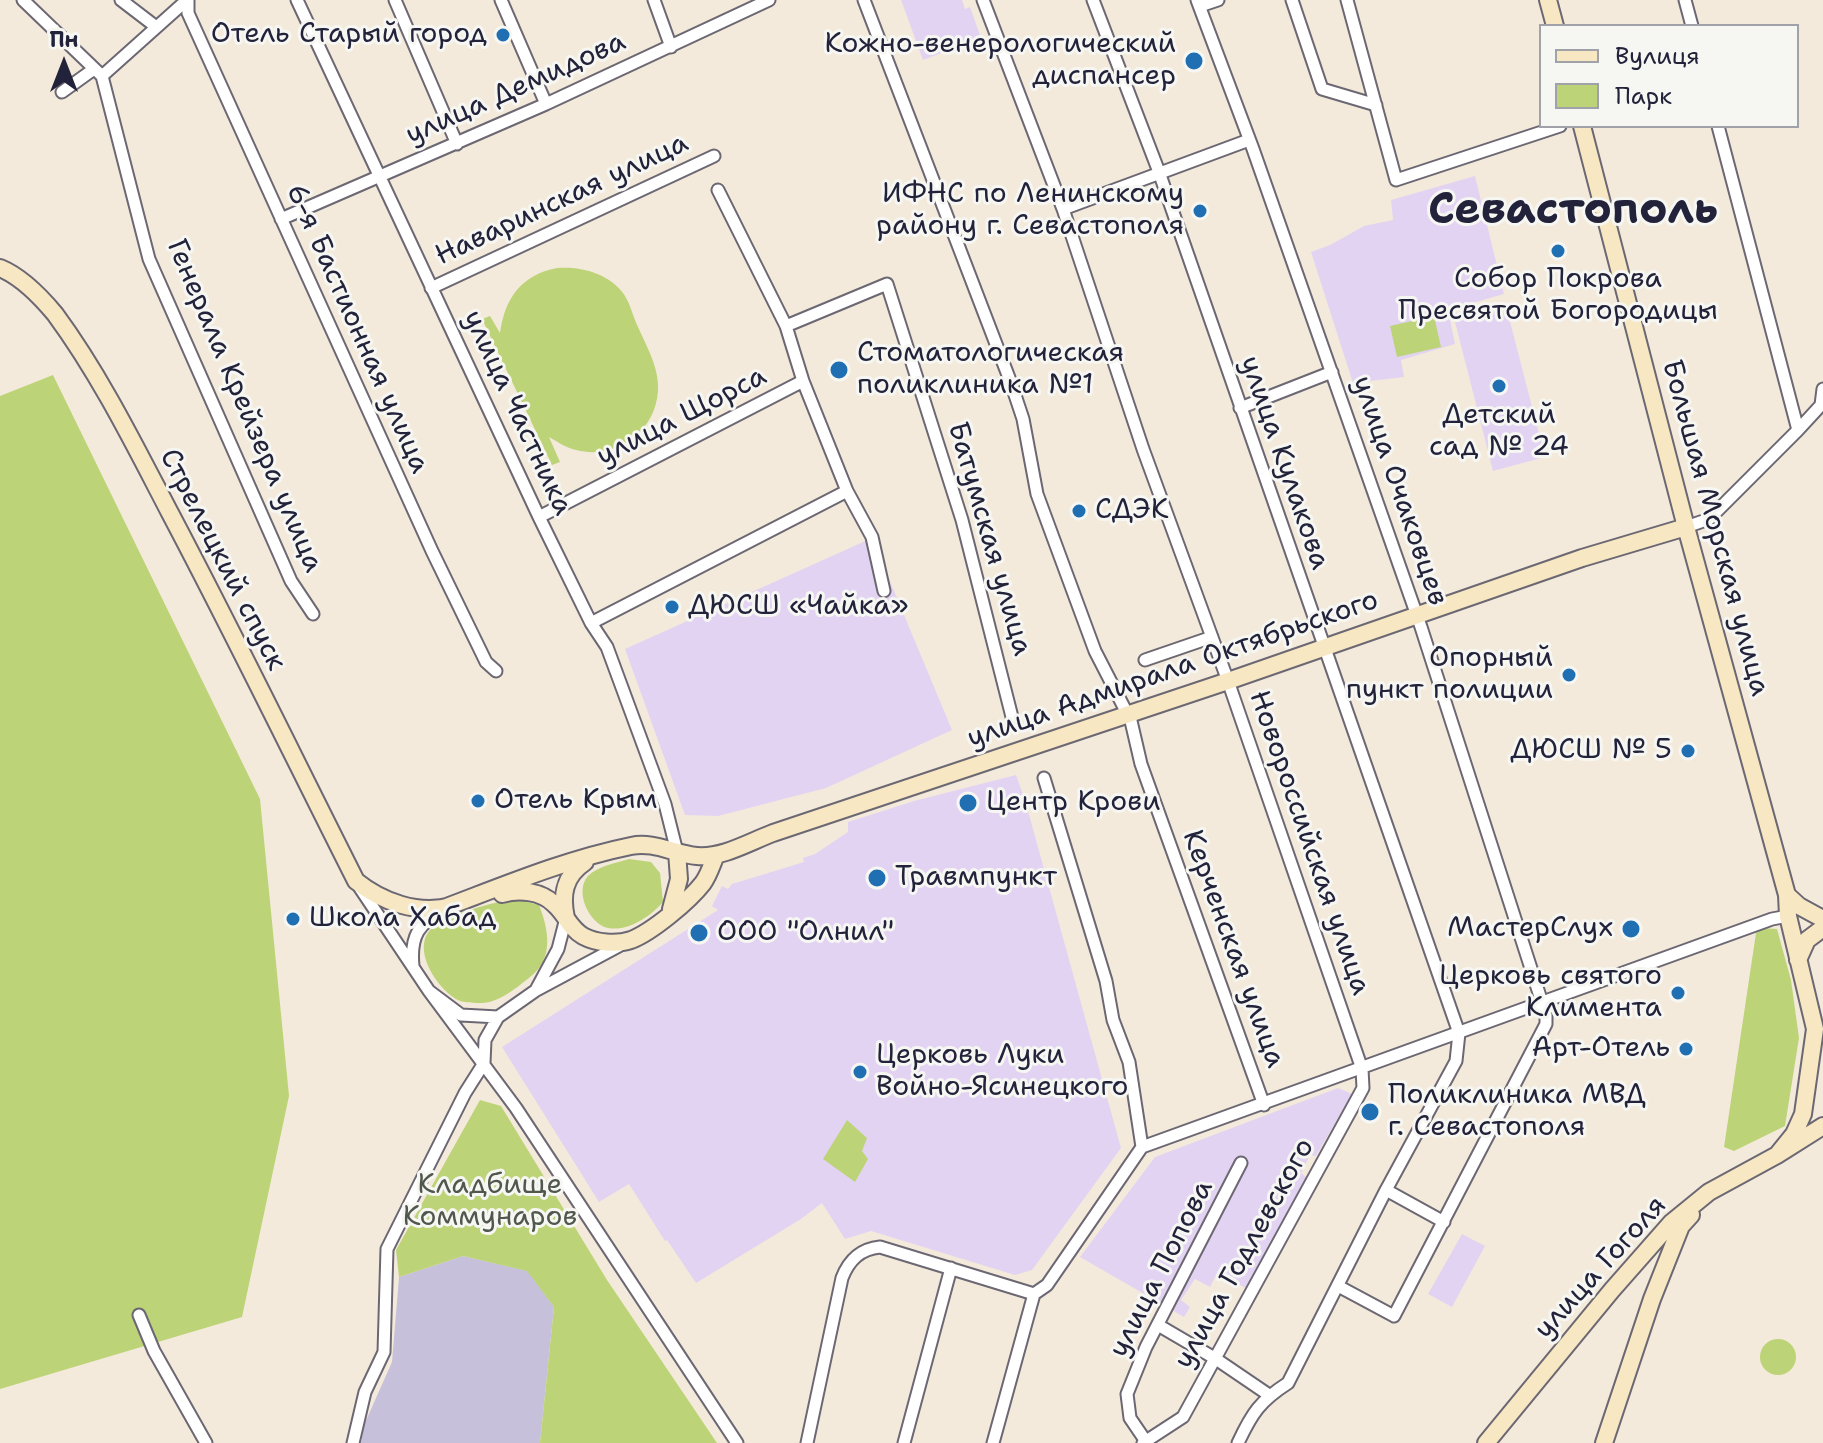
<!DOCTYPE html>
<html>
<head>
<meta charset="utf-8">
<style>
  body { margin:0 }
  #map { position:relative; width:1823px; height:1443px; overflow:hidden; background:#f4eadb; font-family:"Shantell Sans",sans-serif }
  canvas { display:block }
  .legend { position:absolute; left:1539px; top:24px; width:260px; height:104px; box-sizing:border-box; background:#f6f6f2; border:2px solid #a1a1a9; margin:0; padding:10px 14px; list-style:none; font-size:24px; color:#22223b }
  .legend li { display:flex; align-items:center; gap:16px; height:40px }
  .legend b { width:40px; border:2px solid #a1a1a9 }
  .north { position:absolute; left:24px; top:24px; width:80px; height:80px; -webkit-text-stroke:6px #f6f6f2; paint-order:stroke; rotate:0deg; font-size:22px; font-weight:700; line-height:32px; text-align:center; color:#22223b }
  .north::after { content:''; display:block; margin:auto; width:28px; height:36px; background:#22223b; clip-path:polygon(50% 0,100% 100%,50% 72%,0 100%) }
</style>
</head>
<body>
<div id="map">
<canvas width="1823" height="1443"></canvas>
<ul class="legend">
<li><b style="height:10px;background:#f7e8c3"></b>Вулиця</li>
<li><b style="height:22px;background:#bdd377"></b>Парк</li>
</ul>
<div class="north">Пн</div>
</div>
<script>
const g = document.querySelector('canvas').getContext('2d');
g.lineJoin = 'round';
function paint(path, color) { g.fillStyle = color; g.fill(path, 'evenodd'); }
function strokePath(path, color, width, dash) { g.strokeStyle = color; g.lineWidth = width; g.lineCap = dash ? 'butt' : 'round'; g.setLineDash(dash || []); g.stroke(path); }
function write(font, color, halo, rows, align = 'center') {
  g.font = font + ' "Shantell Sans",sans-serif'; g.lineWidth = 6; g.setLineDash([]); g.textBaseline = 'middle'; g.strokeStyle = halo; g.fillStyle = color; for (const [text, x, y, turn = 0] of rows) {
    g.save(); g.translate(x, y); g.rotate((+turn || 0) * Math.PI / 180); g.textAlign = isNaN(turn) ? turn : align; if (halo) g.strokeText(text, 0, 0); g.fillText(text, 0, 0); g.restore();
  }
}
paint(new Path2D(`
  M 901,0 L 962,0 L 965,9 L 970,7 L 981,38 L 923,60 Z
  M 1475,176 L 1504,294 L 1448,310 L 1455,344 L 1401,360 L 1404,377 L 1353,383 L 1311,252 L 1330,245 L 1364,226 L 1393,220 L 1391,200 Z
  M 1505,302 L 1545,457 L 1493,471 L 1453,314 Z
  M 872,538 L 952,730 L 826,788 L 718,816 L 685,815 L 625,649 Z
  M 1016,775 L 1025,800 L 1121,1148 L 1032,1270 L 1015,1275 L 871,1231 L 845,1239 L 822,1203 L 801,1219 L 696,1283 L 667,1240 L 665,1241 L 629,1184 L 599,1202 L 502,1047 L 718,910 L 712,906 L 722,886 L 728,889 L 732,884 L 804,862 L 803,858 L 815,854 L 848,832 L 848,822 L 914,801 Z
  M 1338,1088 L 1352,1094 L 1316,1156 L 1310,1155 L 1301,1173 L 1307,1178 L 1246,1288 L 1224,1277 L 1221,1280 L 1215,1277 L 1210,1287 L 1195,1279 L 1181,1300 L 1190,1307 L 1184,1317 L 1080,1257 L 1155,1157 Z
  M 1462,1234 L 1485,1246 L 1452,1307 L 1428,1294 Z`), '#e3d3f2');
paint(new Path2D(`
  M 463,1256 L 528,1271 L 554,1307 L 540,1443 L 361,1443 L 364,1425 L 392,1362 L 399,1277 Z`), '#c6c0da');
paint(new Path2D(`
  M 557,268 C 580,266 608,273 623,293 C 630,302 633,317 638,327 C 646,345 657,364 658,384 C 660,428 619,461 576,450 C 566,448 558,442 549,437 L 560,462 L 552,465 L 482,319 L 490,316 L 500,333 C 505,298 521,275 557,268 Z
  M 1434,316 L 1441,347 L 1397,357 L 1390,326 Z
  M 53,375 L 260,799 L 289,1096 L 242,1317 L 0,1389 L 0,396 Z
  M 629,859 L 651,862 L 660,873 L 663,902 C 651,916 628,932 608,928 C 589,924 574,891 588,876 C 598,866 616,863 629,859 Z
  M 517,899 L 539,905 C 549,930 554,959 530,977 C 518,987 498,1003 482,1003 C 476,1003 464,1003 458,1000 C 437,989 411,949 431,929 C 446,914 497,901 517,899 Z
  M 1762,928 L 1777,929 L 1791,980 L 1799,1038 L 1785,1126 L 1734,1151 L 1724,1147 L 1756,933 Z
  M 480,1100 L 501,1106 L 607,1280 L 717,1443 L 540,1443 L 554,1307 L 527,1271 L 463,1256 L 399,1277 L 396,1250 Z
  M 847,1120 L 867,1138 L 862,1151 L 868,1159 L 855,1182 L 823,1159 Z
  M1760 1357a18 18 0 1 1 36 0a18 18 0 1 1-36 0Z`), '#bdd377');
const street = new Path2D(`
  M 23,0 L 102,76
  M 121,0 L 155,26
  M 188,0 L 188,13 L 432,551 L 486,662 L 496,671
  M 297,0 L 539,517 L 591,623 L 607,647 L 665,804 L 677,852
  M 395,0 L 457,144
  M 501,0 L 546,104
  M 654,0 L 671,47
  M 864,0 L 1011,383 L 1023,419 L 1037,494 L 1095,651 L 1131,721 L 1141,764 L 1264,1105
  M 983,0 L 1063,209 L 1143,449 L 1228,681 L 1362,1069 L 1363,1088 L 1183,1417 L 1143,1443
  M 1093,0 L 1159,172 L 1459,1033 L 1456,1061 L 1386,1190 L 1288,1383 C 1260,1401 1252,1413 1238,1443
  M 1197,0 L 1253,149 L 1421,627 L 1546,1015 L 1546,1024 L 1394,1316 L 1338,1286
  M 1292,0 L 1322,89 L 1376,105
  M 1347,0 L 1396,180 L 1560,126
  M 1685,0 L 1692,26
  M 1200,6 L 1218,0
  M 102,76 L 149,259 L 291,581 L 313,614
  M 102,76 L 187,0
  M 62,92 L 94,69
  M 1718,126 L 1798,430
  M 718,190 L 786,326 L 803,381 L 847,491 L 872,537 L 884,591
  M 1063,209 L 1249,140
  M 281,219 L 546,104 L 769,0
  M 431,288 L 714,156
  M 786,326 L 887,284 L 962,520 L 1012,717
  M 1240,408 L 1332,372
  M 539,517 L 803,381
  M 1686,527 L 1709,519 L 1798,430 L 1821,405 L 1823,389
  M 591,623 L 847,491
  M 1145,660 L 1212,637
  M 1044,778 L 1106,981 L 1113,1020 L 1129,1062 L 1142,1147
  M 360,888 L 429,991 L 461,1015 L 498,1017 L 535,991 L 619,946
  M 413,966 C 410,935 419,924 444,909
  M 537,988 L 558,949 L 566,918
  M 429,991 L 516,1108 L 737,1443
  M 484,1063 L 485,1040 L 498,1017
  M 1386,1190 L 1444,1222
  M 1034,1294 L 1047,1285 L 1142,1147 L 1772,919 L 1788,916
  M 139,1315 L 154,1351 L 206,1443
  M 1158,1325 L 1216,1359 L 1269,1395
  M 1145,1440 L 1130,1418 L 1127,1394 L 1146,1347 L 1241,1163
  M 353,1443 L 365,1392 L 384,1352 L 387,1249 L 465,1093 L 484,1063
  M 807,1443 L 842,1278 C 849,1260 860,1249 880,1247 L 1034,1294
  M 904,1443 L 951,1268
  M 993,1443 L 1034,1294`);
const secondary = new Path2D(`
  M 1548,0 L 1555,26
  M 1582,126 L 1686,527 L 1787,895 L 1788,916 L 1815,1029 L 1803,1114 L 1794,1134 L 1777,1155
  M 0,268 C 22,277 40,296 55,314 C 100,375 135,446 170,513 C 234,634 294,758 356,881 C 382,902 418,915 452,906
  M 502,894 C 519,889 541,891 554,904 C 565,913 570,929 583,936 C 596,943 616,945 631,940 C 652,932 689,901 703,883 C 709,875 712,864 716,855
  M 1787,895 L 1799,906 L 1823,919
  M 444,908 C 505,885 567,859 631,846 C 654,841 674,854 697,856 C 723,858 749,842 773,833 L 1228,681 L 1582,558 L 1686,527
  M 671,909 L 679,879 L 677,852
  M 566,918 C 561,895 564,876 585,862
  M 1798,960 L 1807,940 L 1823,928
  M 1486,1443 L 1612,1290 L 1671,1223 L 1709,1192 L 1777,1155 L 1823,1126
  M 1604,1443 L 1652,1299 L 1681,1226 L 1691,1215`);
strokePath(street, '#6c6873', 15);
strokePath(secondary, '#6c6873', 20);
strokePath(street, '#fff', 11);
strokePath(secondary, '#f7e8c3', 16);
for (const [x, y, r, color] of [
  [503,35,8,"#1f6fb2"],
  [1194,61,10,"#1f6fb2"],
  [1200,211,8,"#1f6fb2"],
  [1558,251,8,"#1f6fb2"],
  [839,370,10,"#1f6fb2"],
  [1499,386,8,"#1f6fb2"],
  [1079,511,8,"#1f6fb2"],
  [672,607,8,"#1f6fb2"],
  [1569,675,8,"#1f6fb2"],
  [1688,751,8,"#1f6fb2"],
  [478,801,8,"#1f6fb2"],
  [968,803,10,"#1f6fb2"],
  [877,878,10,"#1f6fb2"],
  [293,919,8,"#1f6fb2"],
  [1631,929,10,"#1f6fb2"],
  [699,933,10,"#1f6fb2"],
  [1678,993,8,"#1f6fb2"],
  [1686,1049,8,"#1f6fb2"],
  [860,1072,8,"#1f6fb2"],
  [1370,1112,10,"#1f6fb2"]
]) { const dot = new Path2D(); dot.arc(x, y, r, 0, 2 * Math.PI); g.fillStyle = color; g.fill(dot); strokePath(dot, '#f6f6f2', 3); }
write('28px', '#22223b', '#f6f6f2', [
  ["Отель Старый город",487,35,"right"],
  ["Кожно-венерологический",1176,45,"right"],
  ["диспансер",1176,77,"right"],
  ["ИФНС по Ленинскому",1184,195,"right"],
  ["району г. Севастополя",1184,227,"right"],
  ["Собор Покрова",1558,280,"center"],
  ["Пресвятой Богородицы",1558,312,"center"],
  ["Стоматологическая",857,354],
  ["поликлиника №1",857,386],
  ["Детский",1499,416,"center"],
  ["сад № 24",1499,448,"center"],
  ["СДЭК",1095,511],
  ["ДЮСШ «Чайка»",688,607],
  ["Опорный",1553,659,"right"],
  ["пункт полиции",1553,691,"right"],
  ["ДЮСШ № 5",1672,751,"right"],
  ["Отель Крым",494,801],
  ["Центр Крови",986,803],
  ["Травмпункт",895,878],
  ["Школа Хабад",309,919],
  ["МастерСлух",1613,929,"right"],
  ["ООО \"Олнил\"",717,933],
  ["Церковь святого",1662,977,"right"],
  ["Климента",1662,1009,"right"],
  ["Арт-Отель",1670,1049,"right"],
  ["Церковь Луки",876,1056],
  ["Войно-Ясинецкого",876,1088],
  ["Поликлиника МВД",1388,1096],
  ["г. Севастополя",1388,1128]
], 'left');
write('28px', '#22223b', '#f6f6f2', [
  ["улица Демидова",516,89,-24],
  ["Наваринская улица",562,200,-25],
  ["6-я Бастионная улица",357,329,66],
  ["Генерала Крейзера улица",244,406,67],
  ["улица Частника",517,413,65],
  ["улица Щорса",682,417,-27],
  ["улица Кулакова",1284,463,71],
  ["улица Очаковцев",1399,491,71],
  ["Большая Морская улица",1715,528,75],
  ["Батумская улица",989,539,74],
  ["Стрелецкий спуск",222,560,63],
  ["улица Адмирала Октябрьского",1173,670,-19],
  ["Новороссийская улица",1309,843,71],
  ["Керченская улица",1233,949,70],
  ["улица Годлевского",1245,1254,-61],
  ["улица Гоголя",1601,1268,-48],
  ["улица Попова",1162,1269,-63]
]);
write('28px', '#50574d', '#f6f6f2', [
  ["Кладбище",490,1186],
  ["Коммунаров",490,1218]
]);
write('bold 44px', '#22223b', '#f6f6f2', [
  ["Севастополь",1573,211]
]);
</script>
</body>
</html>
